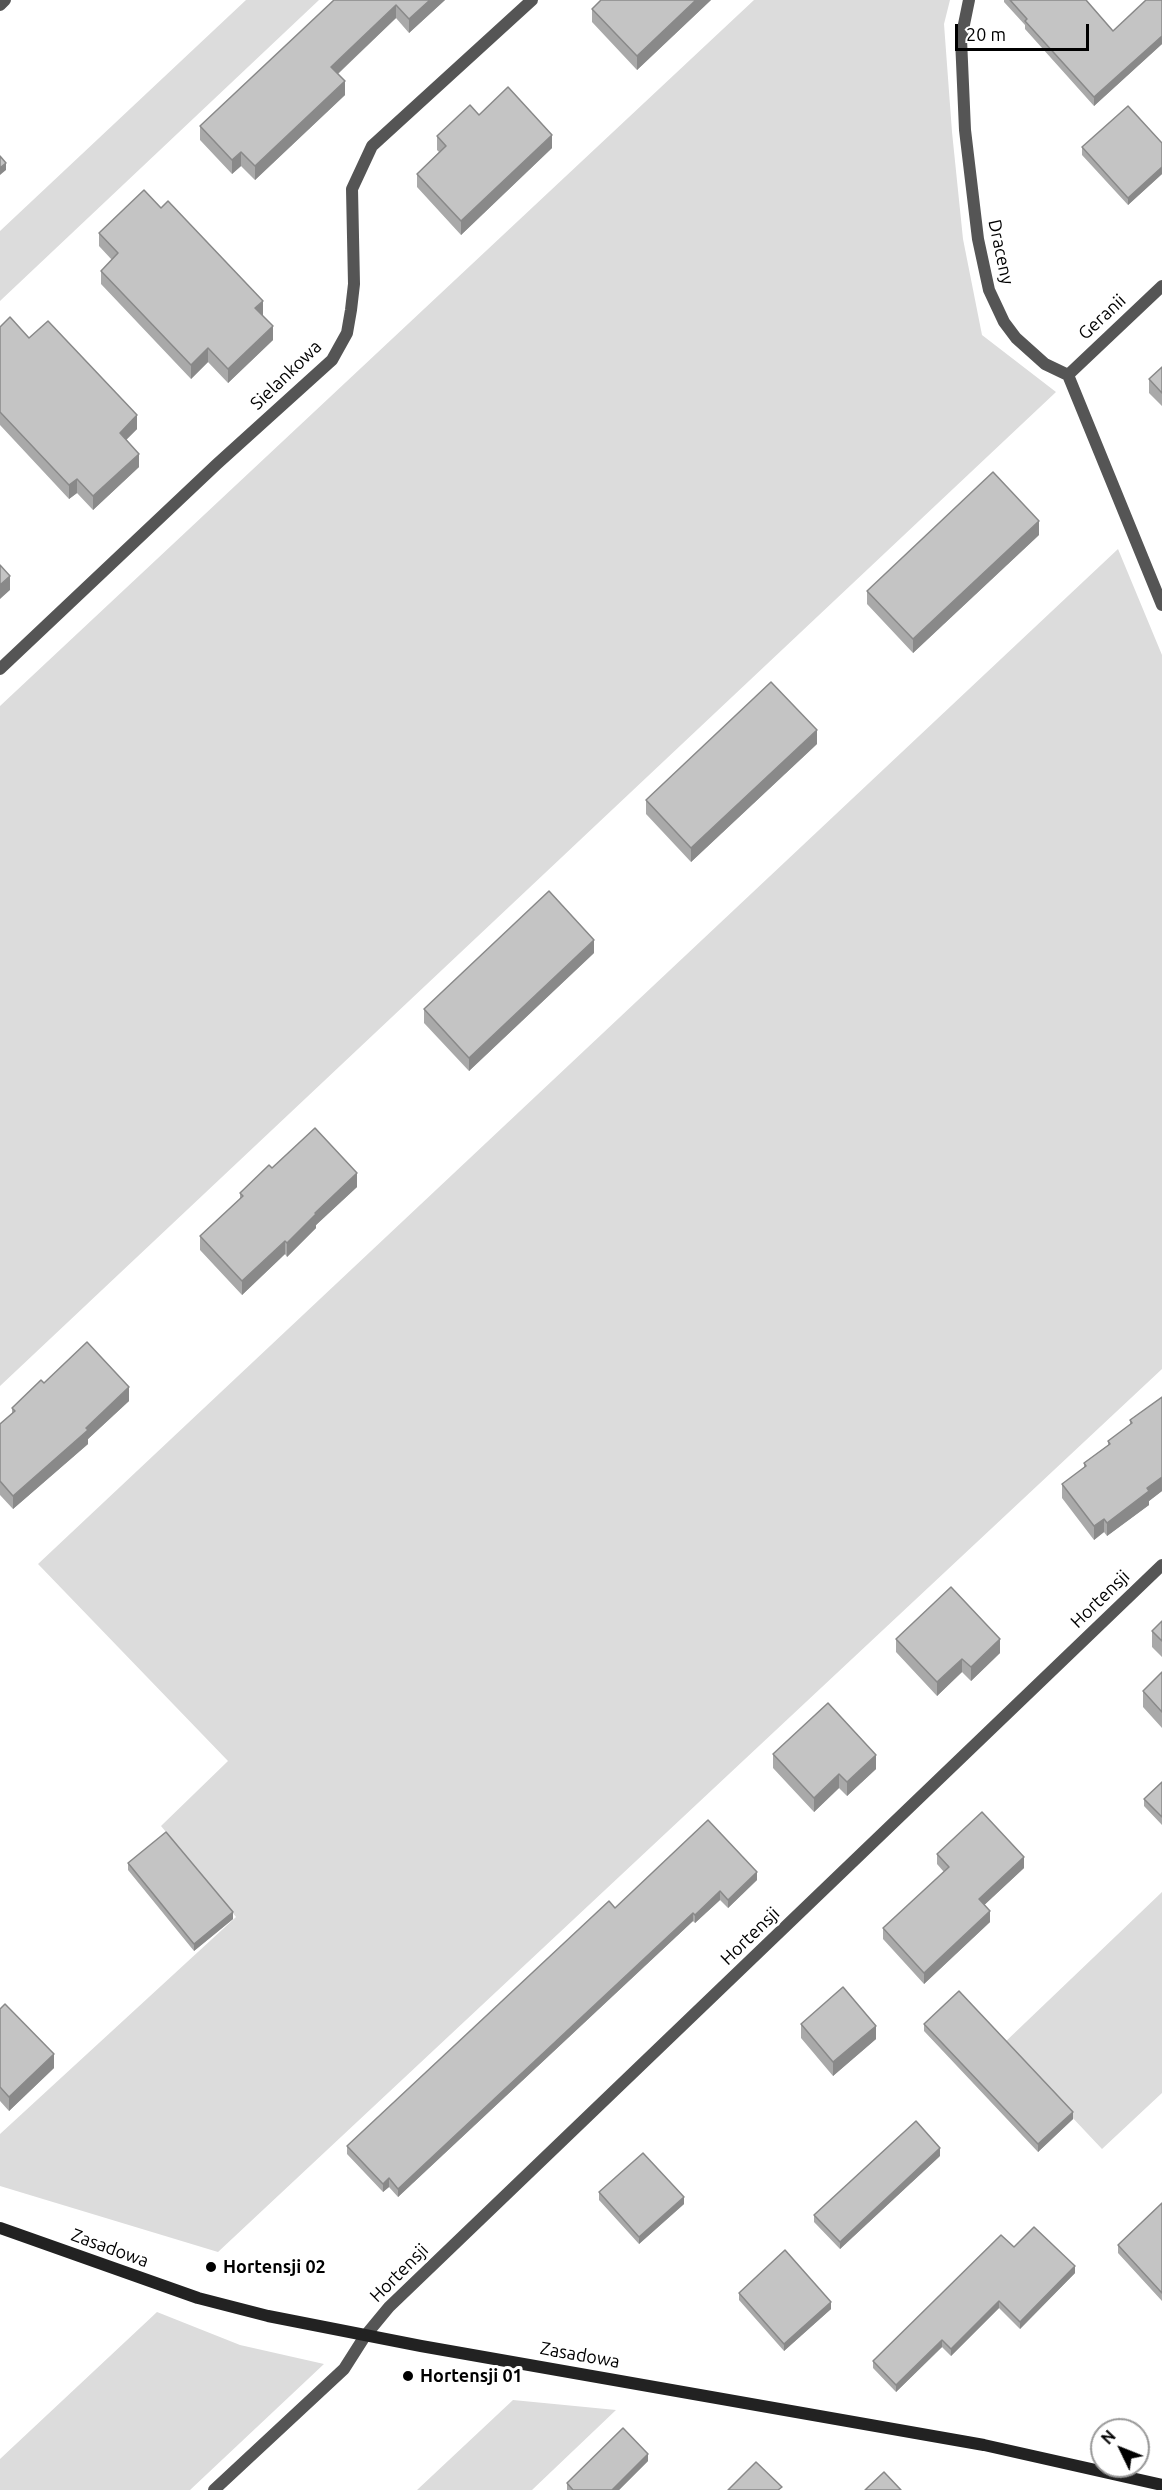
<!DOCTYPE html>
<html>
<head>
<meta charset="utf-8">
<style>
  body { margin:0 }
  #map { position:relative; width:1162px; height:2490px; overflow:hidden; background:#fff; font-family:Ubuntu,sans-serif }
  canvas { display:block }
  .north { position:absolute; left:1090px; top:2418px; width:60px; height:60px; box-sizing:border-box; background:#fff; border:2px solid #999; border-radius:50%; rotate:313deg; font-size:16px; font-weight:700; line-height:24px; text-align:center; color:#000 }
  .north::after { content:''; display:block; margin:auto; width:21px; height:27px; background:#000; clip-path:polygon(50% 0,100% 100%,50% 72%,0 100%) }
  .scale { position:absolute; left:955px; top:24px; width:134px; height:27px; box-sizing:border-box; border:3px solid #000; border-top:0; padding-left:8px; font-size:18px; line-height:21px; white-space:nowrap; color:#000; -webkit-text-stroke:4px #fff; paint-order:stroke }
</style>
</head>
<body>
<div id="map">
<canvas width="1162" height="2490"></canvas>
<div class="north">N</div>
<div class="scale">20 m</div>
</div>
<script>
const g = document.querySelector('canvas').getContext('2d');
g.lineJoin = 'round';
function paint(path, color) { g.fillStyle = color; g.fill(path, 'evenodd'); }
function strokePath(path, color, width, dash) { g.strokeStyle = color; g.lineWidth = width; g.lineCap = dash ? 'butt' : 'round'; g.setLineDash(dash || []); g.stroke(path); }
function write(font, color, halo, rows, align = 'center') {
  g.font = font + ' Ubuntu,sans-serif'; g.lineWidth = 6; g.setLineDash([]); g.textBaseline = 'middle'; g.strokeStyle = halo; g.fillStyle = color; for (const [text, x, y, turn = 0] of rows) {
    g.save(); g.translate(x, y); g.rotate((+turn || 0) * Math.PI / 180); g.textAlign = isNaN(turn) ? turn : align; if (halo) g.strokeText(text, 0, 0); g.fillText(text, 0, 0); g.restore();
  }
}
paint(new Path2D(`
  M 246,0 L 319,0 L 0,301 L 0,231 Z
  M 754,0 L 950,0 L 944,24 L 952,132 L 963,239 L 982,335 L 1056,392 L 0,1386 L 0,706 Z
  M 1118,549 L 1162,655 L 1162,1369 L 218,2252 L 0,2186 L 0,2134 L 236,1917 L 161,1826 L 228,1761 L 38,1564 Z
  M 1162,1892 L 1162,2093 L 1102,2149 L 1003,2044 Z
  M 157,2312 L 240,2345 L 324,2364 L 190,2490 L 0,2490 L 0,2459 Z
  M 513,2400 L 616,2410 L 532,2490 L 417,2490 Z`), '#dcdcdc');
strokePath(new Path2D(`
  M 214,2490 L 344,2369 L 365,2336`), '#555', 12);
strokePath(new Path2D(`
  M 969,0 L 961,39 L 965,130 L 978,239 L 989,290 L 1004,322 L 1016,338 L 1045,364 L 1068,375 L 1162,605
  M 0,5 L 5,0
  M 1068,375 L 1162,286
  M 0,669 L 217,464 L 332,360 L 347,333 L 351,310 L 354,284 L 352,189 L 372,146 L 532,0
  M 365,2336 L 389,2307 L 1162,1565`), '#555', 12);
strokePath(new Path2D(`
  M 0,2228 L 198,2298 L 268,2316 L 421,2346 L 984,2445 L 1162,2485`), '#222', 12);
paint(new Path2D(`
  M 334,0 L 445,0 L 409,33 L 396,18 L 338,74 L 345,95 L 255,180 L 241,166 L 232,174 L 200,140 L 200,126 Z
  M 601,0 L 711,0 L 637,70 L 592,22 L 592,9 Z
  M 1004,0 L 1086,0 L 1113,31 L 1162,0 L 1162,44 L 1094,106 L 1025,29 L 1025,25 L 1004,2 Z
  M 479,115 L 552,148 L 461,235 L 417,187 L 417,174 L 439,152 L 437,150 L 437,136 Z
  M 1162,143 L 1162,174 L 1128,205 L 1082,155 L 1082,147 Z
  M 99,233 L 263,315 L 262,315 L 273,340 L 228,383 L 208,362 L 191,379 L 101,284 L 101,271 L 112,260 L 99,246 Z
  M 0,327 L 29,338 L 137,429 L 126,440 L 139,467 L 93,510 L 77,493 L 69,499 L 0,425 Z
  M 1162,367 L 1162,406 L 1149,393 L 1149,379 Z
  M 1039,535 L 913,653 L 867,604 L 867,591 Z
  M 817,744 L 691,862 L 646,814 L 646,800 Z
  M 594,953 L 469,1071 L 424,1023 L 424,1009 Z
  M 272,1168 L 357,1187 L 316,1225 L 316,1228 L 287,1257 L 285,1254 L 242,1295 L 200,1250 L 200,1236 L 240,1199 L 240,1193 Z
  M 44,1383 L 129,1401 L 88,1439 L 88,1444 L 13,1509 L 0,1495 L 0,1424 L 12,1413 L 12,1408 Z
  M 1162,1397 L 1162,1491 L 1149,1501 L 1149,1505 L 1107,1536 L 1104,1532 L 1094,1540 L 1062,1498 L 1062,1484 L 1084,1468 L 1084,1463 L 1108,1445 L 1108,1441 L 1130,1425 L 1130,1420 Z
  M 1162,1621 L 1162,1657 L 1152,1647 L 1152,1631 Z
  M 896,1639 L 1000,1653 L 971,1681 L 962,1672 L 937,1696 L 896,1652 Z
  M 1162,1672 L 1162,1728 L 1143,1707 L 1143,1691 Z
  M 773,1754 L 876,1769 L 847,1796 L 839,1788 L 814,1812 L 773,1768 Z
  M 1162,1782 L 1162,1825 L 1144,1806 L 1144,1799 Z
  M 937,1854 L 1024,1868 L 984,1905 L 990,1922 L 924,1984 L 883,1939 L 883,1928 L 944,1872 L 937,1864 Z
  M 128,1863 L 233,1919 L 194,1951 L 128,1870 Z
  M 757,1880 L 728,1908 L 720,1900 L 695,1923 L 693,1921 L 398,2197 L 389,2187 L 383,2192 L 347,2154 L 347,2146 L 615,1908 Z
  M 0,2009 L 54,2068 L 9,2111 L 0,2101 Z
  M 801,2024 L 876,2039 L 833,2076 L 801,2038 Z
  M 924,2024 L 1073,2119 L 1038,2152 L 924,2031 Z
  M 940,2156 L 840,2249 L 814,2222 L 814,2215 Z
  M 599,2192 L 684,2204 L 639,2244 L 599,2200 Z
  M 1162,2203 L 1162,2301 L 1118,2253 L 1118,2245 Z
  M 1014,2247 L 1075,2273 L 1020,2329 L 999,2308 L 951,2356 L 942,2347 L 896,2392 L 873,2368 L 873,2361 Z
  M 739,2293 L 831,2309 L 784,2351 L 739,2300 Z
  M 648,2461 L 619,2490 L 567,2490 L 567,2483 Z`), '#a9a9a9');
paint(new Path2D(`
  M 430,0 L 445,0 L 409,33 L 409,19 Z
  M 696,0 L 711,0 L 637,70 L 637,56 Z
  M 396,5 L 396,18 L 331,80 L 331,67 Z
  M 1162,36 L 1162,44 L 1094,106 L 1094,97 Z
  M 345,81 L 345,95 L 255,180 L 255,166 Z
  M 552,135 L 552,148 L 461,235 L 461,221 Z
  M 241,152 L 241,166 L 232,174 L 232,160 Z
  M 6,163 L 6,170 L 0,175 L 0,168 Z
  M 1162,167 L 1162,174 L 1128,205 L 1128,198 Z
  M 263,301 L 263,315 L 255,322 L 255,308 Z
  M 273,326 L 273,340 L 228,383 L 228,369 Z
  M 208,348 L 208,362 L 191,379 L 191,365 Z
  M 137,415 L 137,429 L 120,446 L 120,433 Z
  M 139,454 L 139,467 L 93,510 L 93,496 Z
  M 77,479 L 77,493 L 69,499 L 69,485 Z
  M 1039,521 L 1039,535 L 913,653 L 913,639 Z
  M 10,576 L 10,590 L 0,599 L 0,585 Z
  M 817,730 L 817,744 L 691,862 L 691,848 Z
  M 594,940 L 594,953 L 469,1071 L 469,1058 Z
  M 357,1173 L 357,1187 L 316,1225 L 316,1228 L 287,1257 L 287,1243 L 315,1213 Z
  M 285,1241 L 285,1254 L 242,1295 L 242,1281 Z
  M 129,1387 L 129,1401 L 88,1439 L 88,1444 L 13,1509 L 13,1496 Z
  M 1162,1477 L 1162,1491 L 1149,1501 L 1149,1505 L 1107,1536 L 1107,1523 L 1147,1488 Z
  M 1104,1519 L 1104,1532 L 1094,1540 L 1094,1526 Z
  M 1000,1639 L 1000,1653 L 971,1681 L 971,1667 Z
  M 962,1659 L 962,1672 L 937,1696 L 937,1682 Z
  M 876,1755 L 876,1769 L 847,1796 L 847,1782 Z
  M 839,1774 L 839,1788 L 814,1812 L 814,1798 Z
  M 1024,1857 L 1024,1868 L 979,1910 L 979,1899 Z
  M 757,1872 L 757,1880 L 728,1908 L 728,1900 Z
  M 720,1891 L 720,1900 L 695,1923 L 695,1915 Z
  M 990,1911 L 990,1922 L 924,1984 L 924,1973 Z
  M 233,1912 L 233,1919 L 194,1951 L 194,1944 Z
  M 693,1913 L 693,1921 L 398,2197 L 398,2189 Z
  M 876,2026 L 876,2039 L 833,2076 L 833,2062 Z
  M 54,2054 L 54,2068 L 9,2111 L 9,2097 Z
  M 1073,2112 L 1073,2119 L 1038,2152 L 1038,2144 Z
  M 940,2148 L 940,2156 L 840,2249 L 840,2242 Z
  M 389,2178 L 389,2187 L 383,2192 L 383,2184 Z
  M 684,2197 L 684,2204 L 639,2244 L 639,2237 Z
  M 1075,2266 L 1075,2273 L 1020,2329 L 1020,2322 Z
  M 999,2301 L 999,2308 L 951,2356 L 951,2349 Z
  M 831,2302 L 831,2309 L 784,2351 L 784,2344 Z
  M 942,2340 L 942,2347 L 896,2392 L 896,2385 Z
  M 648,2454 L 648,2461 L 619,2490 L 612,2490 Z`), '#898989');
const building = new Path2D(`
  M 334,0 L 430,0 L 409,19 L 396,5 L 331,67 L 345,81 L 255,166 L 241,152 L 232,160 L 200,126 Z
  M 601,0 L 696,0 L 637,56 L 592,9 Z
  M 1010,0 L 1086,0 L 1113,31 L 1146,0 L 1162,0 L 1162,36 L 1094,97 L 1025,21 L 1027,19 Z
  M 508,87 L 552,135 L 461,221 L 417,174 L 446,146 L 437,136 L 470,105 L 479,115 Z
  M 1128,106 L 1162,143 L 1162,167 L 1128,198 L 1082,147 Z
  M 0,156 L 6,163 L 0,168 Z
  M 144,190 L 161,208 L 168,201 L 263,301 L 255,308 L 273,326 L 228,369 L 208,348 L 191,365 L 101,271 L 118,253 L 99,233 Z
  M 10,317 L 29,338 L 48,321 L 137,415 L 120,433 L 139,454 L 93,496 L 77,479 L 69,485 L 0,412 L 0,327 Z
  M 1162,367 L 1162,393 L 1149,379 Z
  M 993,472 L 1039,521 L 913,639 L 867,591 Z
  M 0,565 L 10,576 L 0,585 Z
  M 771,682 L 817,730 L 691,848 L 646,800 Z
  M 549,891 L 594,940 L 469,1058 L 424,1009 Z
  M 315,1128 L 357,1173 L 315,1213 L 316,1214 L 287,1243 L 285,1241 L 242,1281 L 200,1236 L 243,1196 L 240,1193 L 269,1165 L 272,1168 Z
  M 87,1342 L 129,1387 L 86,1428 L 88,1430 L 13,1496 L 0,1481 L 0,1424 L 15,1411 L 12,1408 L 41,1380 L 44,1383 Z
  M 1162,1397 L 1162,1477 L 1147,1488 L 1149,1491 L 1107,1523 L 1104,1519 L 1094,1526 L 1062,1484 L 1086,1466 L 1084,1463 L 1110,1444 L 1108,1441 L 1132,1423 L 1130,1420 Z
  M 951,1587 L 1000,1639 L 971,1667 L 962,1659 L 937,1682 L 896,1639 Z
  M 1162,1621 L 1162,1641 L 1152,1631 Z
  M 1162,1672 L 1162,1712 L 1143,1691 Z
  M 828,1703 L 876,1755 L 847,1782 L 839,1774 L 814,1798 L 773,1754 Z
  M 1162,1782 L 1162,1817 L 1144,1799 Z
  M 982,1812 L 1024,1857 L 979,1899 L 990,1911 L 924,1973 L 883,1928 L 949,1867 L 937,1854 Z
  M 708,1820 L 757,1872 L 728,1900 L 720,1891 L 695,1915 L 693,1913 L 398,2189 L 389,2178 L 383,2184 L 347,2146 L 609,1901 L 615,1908 Z
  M 166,1832 L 233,1912 L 194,1944 L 128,1863 Z
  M 843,1987 L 876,2026 L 833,2062 L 801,2024 Z
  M 959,1991 L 1073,2112 L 1038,2144 L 924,2024 Z
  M 5,2004 L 54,2054 L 9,2097 L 0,2087 L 0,2009 Z
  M 916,2121 L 940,2148 L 840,2242 L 814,2215 Z
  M 643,2153 L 684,2197 L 639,2237 L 599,2192 Z
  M 1162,2203 L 1162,2293 L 1118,2245 Z
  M 1034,2227 L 1075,2266 L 1020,2322 L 999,2301 L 951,2349 L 942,2340 L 896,2385 L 873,2361 L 1001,2235 L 1014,2247 Z
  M 785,2250 L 831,2302 L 784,2344 L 739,2293 Z
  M 623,2428 L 648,2454 L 612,2490 L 573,2490 L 567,2483 Z
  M 756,2462 L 782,2487 L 778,2490 L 728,2490 Z
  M 884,2472 L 901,2490 L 865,2490 Z`);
paint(building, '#c4c4c4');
strokePath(building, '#898989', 1.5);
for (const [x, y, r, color] of [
  [211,2267,6,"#000"],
  [408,2376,6,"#000"]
]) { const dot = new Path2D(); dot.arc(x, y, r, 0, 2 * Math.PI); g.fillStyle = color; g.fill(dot); strokePath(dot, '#fff', 2); }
write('18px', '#000', '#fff', [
  ["Draceny",1001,252,78],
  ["Geranii",1102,317,-43],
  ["Sielankowa",286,375,-44],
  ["Hortensji",1100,1599,-44],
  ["Hortensji",750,1936,-44],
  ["Zasadowa",110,2248,20],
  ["Hortensji",399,2273,-45],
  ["Zasadowa",580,2355,10]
]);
write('bold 18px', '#000', '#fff', [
  ["Hortensji 02",223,2267],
  ["Hortensji 01",420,2376]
], 'left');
</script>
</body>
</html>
